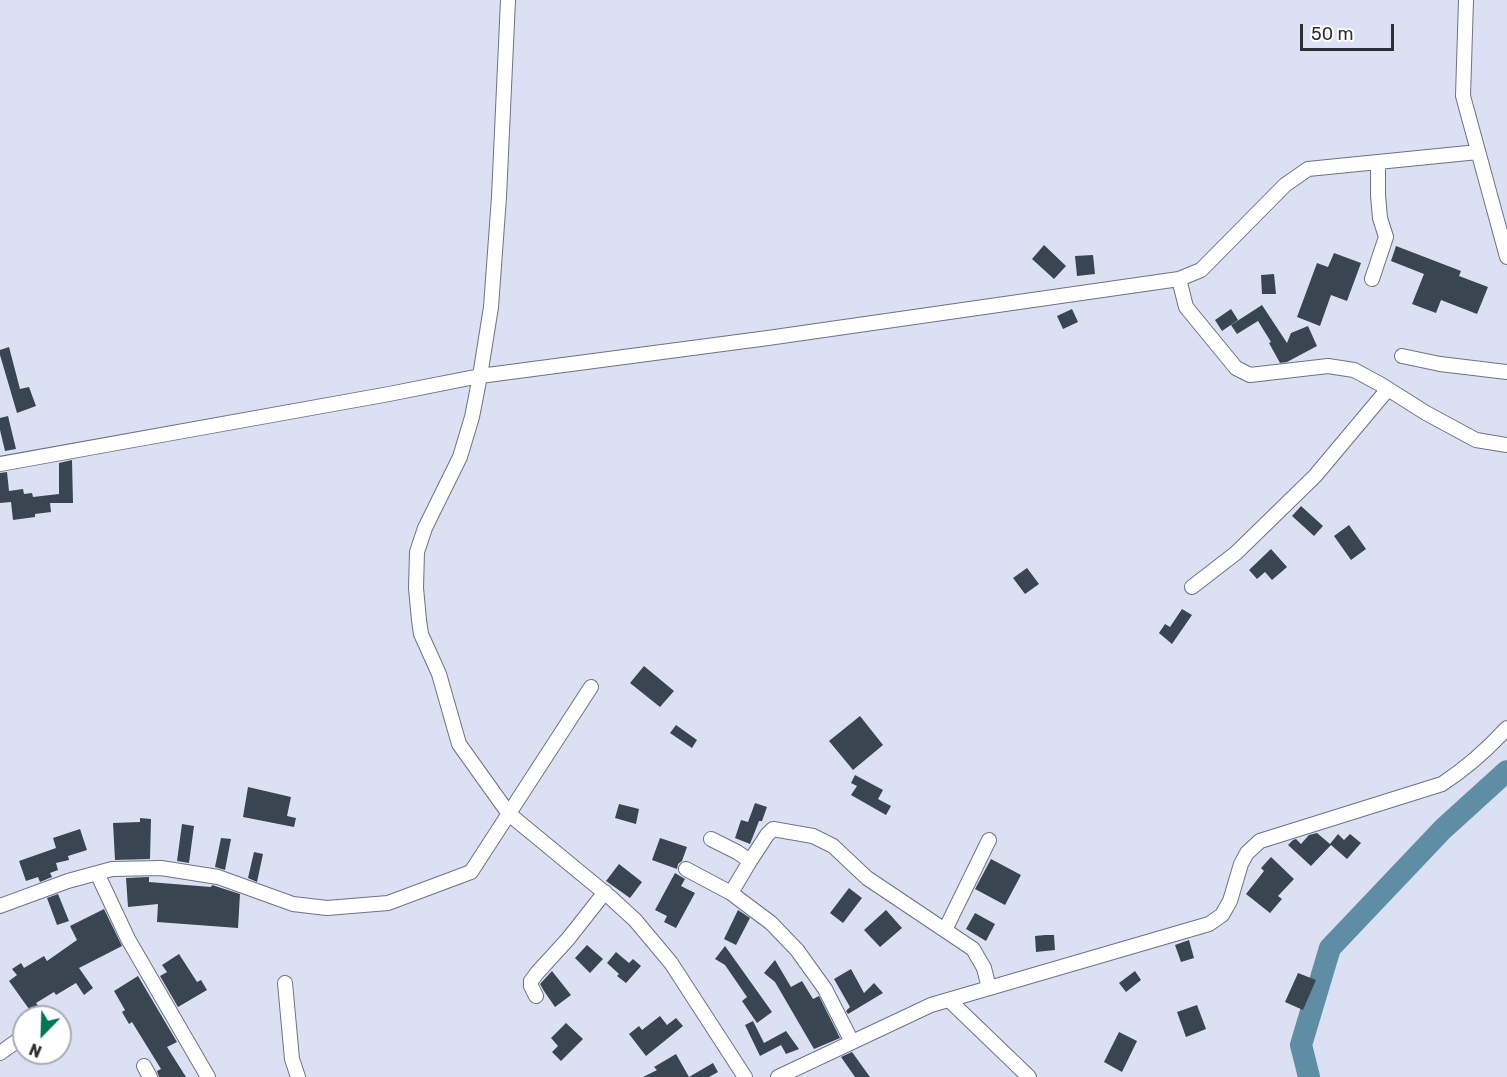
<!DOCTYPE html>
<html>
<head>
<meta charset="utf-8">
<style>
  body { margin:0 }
  #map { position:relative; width:1507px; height:1077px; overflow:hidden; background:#dbe0f3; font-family:Rubik,sans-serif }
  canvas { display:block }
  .north { position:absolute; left:12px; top:1005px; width:60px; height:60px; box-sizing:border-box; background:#fff; border:2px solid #abacaf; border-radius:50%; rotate:203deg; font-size:16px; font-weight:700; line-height:24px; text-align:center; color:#2d2f36 }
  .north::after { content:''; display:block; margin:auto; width:21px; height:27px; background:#007652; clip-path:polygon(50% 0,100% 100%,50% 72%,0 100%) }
  .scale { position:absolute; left:1300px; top:24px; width:94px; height:27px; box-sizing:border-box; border:3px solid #2d2f36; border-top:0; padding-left:8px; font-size:18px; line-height:21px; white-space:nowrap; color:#2d2f36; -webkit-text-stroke:4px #fff; paint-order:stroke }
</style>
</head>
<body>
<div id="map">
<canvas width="1507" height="1077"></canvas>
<div class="north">N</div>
<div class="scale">50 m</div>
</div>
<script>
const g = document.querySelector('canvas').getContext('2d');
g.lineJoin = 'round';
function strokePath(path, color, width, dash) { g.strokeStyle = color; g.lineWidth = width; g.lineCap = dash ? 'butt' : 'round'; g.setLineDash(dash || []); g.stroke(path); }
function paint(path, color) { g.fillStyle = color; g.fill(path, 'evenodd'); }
strokePath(new Path2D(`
  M 1309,1077 L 1301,1045 L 1330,948 L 1443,829 L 1507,771`), '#5f8ea4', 22);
paint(new Path2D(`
  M 1044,245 L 1066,266 L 1054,279 L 1032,259 Z
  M 1396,246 L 1461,271 L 1459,276 L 1488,287 L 1477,314 L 1441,300 L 1436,313 L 1412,304 L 1424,274 L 1391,261 Z
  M 1334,253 L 1361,263 L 1347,301 L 1331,295 L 1320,326 L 1297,317 L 1317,263 L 1328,267 Z
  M 1093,255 L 1095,274 L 1077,276 L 1075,256 Z
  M 1274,274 L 1276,294 L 1262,294 L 1261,275 Z
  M 1262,305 L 1287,343 L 1291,333 L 1308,326 L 1317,346 L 1287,362 L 1280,363 L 1269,343 L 1271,342 L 1258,321 L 1237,334 L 1231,325 Z
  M 1072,309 L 1078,322 L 1063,329 L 1057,316 Z
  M 1231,309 L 1238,320 L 1222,331 L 1215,320 Z
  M 9,347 L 20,389 L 29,387 L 36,406 L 17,413 L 0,355 L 0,350 Z
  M 8,416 L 16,449 L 5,451 L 0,430 L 0,418 Z
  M 72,460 L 73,503 L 50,503 L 51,512 L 35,514 L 35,517 L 13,520 L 11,502 L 0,503 L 0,473 L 7,472 L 9,491 L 23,489 L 24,494 L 32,493 L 33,497 L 59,494 L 59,463 Z
  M 1301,506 L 1323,526 L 1314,536 L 1292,516 Z
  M 1349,525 L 1366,549 L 1351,560 L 1334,536 Z
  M 1271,549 L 1287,567 L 1272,580 L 1265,572 L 1257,579 L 1249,570 Z
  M 1027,568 L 1039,584 L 1025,594 L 1013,578 Z
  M 1182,609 L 1192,615 L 1172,644 L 1159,633 L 1165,624 L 1170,627 Z
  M 644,666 L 674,691 L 660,707 L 630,683 Z
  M 860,716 L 883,745 L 853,770 L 829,741 Z
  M 676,725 L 697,740 L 692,748 L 670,733 Z
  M 855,775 L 883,790 L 878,799 L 891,806 L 886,815 L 851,795 L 857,786 L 851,783 Z
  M 248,787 L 291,797 L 287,816 L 296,818 L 294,827 L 243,817 Z
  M 755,803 L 767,807 L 762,821 L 759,821 L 750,844 L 735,838 L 741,820 L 748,822 Z
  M 619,804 L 639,809 L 636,824 L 615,818 Z
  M 140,818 L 151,819 L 150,859 L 115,860 L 113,823 L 140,822 Z
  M 182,824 L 194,826 L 189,863 L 177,861 Z
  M 80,829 L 87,850 L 68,856 L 69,860 L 56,863 L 58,870 L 50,873 L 52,877 L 40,882 L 38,877 L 26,881 L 19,861 L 56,848 L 53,838 Z
  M 1317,833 L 1330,844 L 1338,834 L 1344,840 L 1350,834 L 1361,843 L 1347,859 L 1331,845 L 1311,866 L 1288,845 L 1293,840 L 1296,839 L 1301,844 L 1309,835 Z
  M 221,838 L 231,839 L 225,870 L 215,867 Z
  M 660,838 L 687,847 L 682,861 L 678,864 L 677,869 L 652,860 Z
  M 254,852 L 263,854 L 257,882 L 248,878 Z
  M 1271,857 L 1294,879 L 1278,896 L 1282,899 L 1270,913 L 1246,894 L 1264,871 L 1261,868 Z
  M 991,859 L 1021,875 L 1005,905 L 975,889 Z
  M 619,864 L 642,882 L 630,898 L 606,881 Z
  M 675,873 L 685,879 L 681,886 L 695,893 L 676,928 L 664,922 L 667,916 L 655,910 Z
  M 149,877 L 149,882 L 211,887 L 212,885 L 240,894 L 238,928 L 157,922 L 158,904 L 128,907 L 126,878 Z
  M 849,888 L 862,898 L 843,923 L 830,913 Z
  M 58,894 L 69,921 L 57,925 L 47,898 Z
  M 104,909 L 122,946 L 79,968 L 93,988 L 84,995 L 76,983 L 56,995 L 54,992 L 36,1003 L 42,1011 L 34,1016 L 9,981 L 17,975 L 12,969 L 21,963 L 24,968 L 44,956 L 47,961 L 77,940 L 70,926 Z
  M 738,910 L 750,918 L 736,945 L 724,939 Z
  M 886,910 L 902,928 L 880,947 L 864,930 Z
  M 975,913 L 995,924 L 986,941 L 966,929 Z
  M 1045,935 L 1054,935 L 1055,950 L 1036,952 L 1035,936 Z
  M 1189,940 L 1194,958 L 1181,962 L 1175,945 Z
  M 587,945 L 603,959 L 590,973 L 575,958 Z
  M 725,946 L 772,1012 L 757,1023 L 742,1001 L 747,997 L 725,965 L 715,959 Z
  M 616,952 L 629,963 L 633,959 L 641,966 L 626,983 L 617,976 L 619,974 L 607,963 Z
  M 179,954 L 197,982 L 201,980 L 207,990 L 178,1007 L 160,976 L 167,972 L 162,965 Z
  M 775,960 L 791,987 L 802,981 L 813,999 L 819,996 L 840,1038 L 814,1049 L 775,982 L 764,973 Z
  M 851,969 L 864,993 L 874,983 L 883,993 L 848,1014 L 846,1011 L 850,1007 L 834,979 Z
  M 552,971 L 571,995 L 555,1007 L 544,991 L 540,984 Z
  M 1135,971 L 1141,980 L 1126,992 L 1119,983 Z
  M 1298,973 L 1316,980 L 1303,1010 L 1285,1002 Z
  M 138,976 L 177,1042 L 167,1047 L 186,1077 L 159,1077 L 157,1071 L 161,1069 L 132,1022 L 129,1024 L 122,1012 L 125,1010 L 114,991 Z
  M 1197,1005 L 1206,1029 L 1186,1037 L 1177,1012 Z
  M 660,1016 L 667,1025 L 676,1018 L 683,1026 L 646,1056 L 629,1034 L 639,1026 L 642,1030 Z
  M 753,1021 L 764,1043 L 786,1031 L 799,1049 L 786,1054 L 781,1045 L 760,1056 L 745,1025 Z
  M 566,1023 L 583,1039 L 561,1061 L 552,1052 L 558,1046 L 551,1038 Z
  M 1119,1032 L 1137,1041 L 1122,1072 L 1104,1062 Z
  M 852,1052 L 870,1077 L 855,1077 L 841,1057 Z
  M 676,1054 L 689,1077 L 713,1063 L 718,1072 L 709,1077 L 643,1077 L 657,1070 L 654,1067 Z`), '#3a4552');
const street = new Path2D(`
  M 508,0 L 499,197 L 491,307 L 480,376 L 472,417 L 460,457 L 425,528 L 417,552 L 416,588 L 419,620 L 421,634 L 439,674 L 459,744 L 509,814 L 611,898 L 635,920 L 671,963 L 745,1077
  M 1466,0 L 1463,96 L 1507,257
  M 1179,279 L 1186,307 L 1236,368 L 1250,375 L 1328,366 L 1354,370 L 1380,384 L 1426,413 L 1476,440 L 1507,445
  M 1372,279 L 1386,237 L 1380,218 L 1378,195 L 1378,162
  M 1402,356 L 1440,364 L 1507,372
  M 0,464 L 389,394 L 480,376 L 768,338 L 1179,279 L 1201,270 L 1285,185 L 1308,169 L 1478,152
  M 1192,587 L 1236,553 L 1315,476 L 1388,389
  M 711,839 L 737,852 L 750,861 L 731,893
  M 750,861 L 767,835 L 773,829 L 813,836 L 833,846 L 867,878 L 973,949 L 984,968 L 989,988
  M 686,869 L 731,893 L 771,923 L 797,950 L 825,989 L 852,1042
  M 97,873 L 128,939 L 208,1077
  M 0,906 L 68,881 L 112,869 L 161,868 L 218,877 L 293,904 L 327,908 L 388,903 L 471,872 L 591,687
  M 945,930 L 989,840
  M 285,983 L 292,1059 L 298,1077
  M 536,996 L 531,986 L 531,981 L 537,973 L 568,939 L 605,892
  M 949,1000 L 1029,1077
  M 0,1053 L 24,1036
  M 144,1066 L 150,1077
  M 778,1077 L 931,1005 L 1209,924 L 1222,915 L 1230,901 L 1241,864 L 1247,853 L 1260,841 L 1442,784 C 1468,767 1486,751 1507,728`);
strokePath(street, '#6e7283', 16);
strokePath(street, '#fff', 14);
</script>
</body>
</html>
